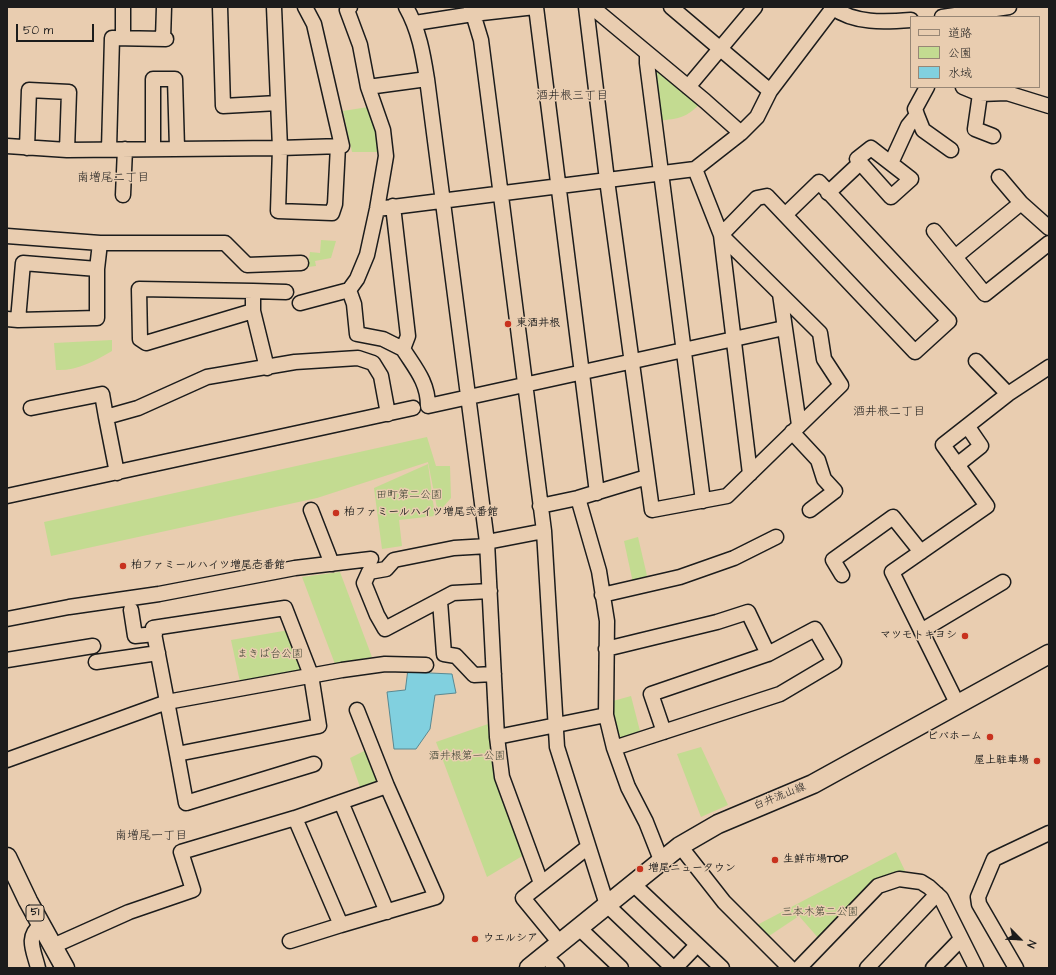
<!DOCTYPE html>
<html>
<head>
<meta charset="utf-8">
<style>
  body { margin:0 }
  #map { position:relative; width:1056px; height:975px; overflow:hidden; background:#e9cdb0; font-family:"Architects Daughter","Klee One",sans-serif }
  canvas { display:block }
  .frame { position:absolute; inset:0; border:8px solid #1c1c1c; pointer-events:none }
  .legend { position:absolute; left:910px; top:16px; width:130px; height:72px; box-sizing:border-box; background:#e9cdb0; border:1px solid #978675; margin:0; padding:5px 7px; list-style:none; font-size:12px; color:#1c1c1c }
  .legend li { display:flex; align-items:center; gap:8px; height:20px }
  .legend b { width:20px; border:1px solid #978675 }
  .north { position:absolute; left:1000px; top:919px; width:40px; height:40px; -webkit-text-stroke:3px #e9cdb0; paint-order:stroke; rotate:114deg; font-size:11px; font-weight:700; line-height:16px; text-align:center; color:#1c1c1c }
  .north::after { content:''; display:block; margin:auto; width:14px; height:18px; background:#1c1c1c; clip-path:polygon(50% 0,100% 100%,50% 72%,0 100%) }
  .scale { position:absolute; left:16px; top:24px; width:78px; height:18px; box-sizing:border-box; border:2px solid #1c1c1c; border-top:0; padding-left:5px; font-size:12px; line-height:14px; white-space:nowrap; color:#1c1c1c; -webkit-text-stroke:3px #e9cdb0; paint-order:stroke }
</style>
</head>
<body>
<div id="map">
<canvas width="1056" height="975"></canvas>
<div class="frame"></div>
<ul class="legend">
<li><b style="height:5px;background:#e9cdb0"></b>道路</li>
<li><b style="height:11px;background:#c3db91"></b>公園</li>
<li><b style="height:11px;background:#81d0df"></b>水域</li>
</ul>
<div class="north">N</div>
<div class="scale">50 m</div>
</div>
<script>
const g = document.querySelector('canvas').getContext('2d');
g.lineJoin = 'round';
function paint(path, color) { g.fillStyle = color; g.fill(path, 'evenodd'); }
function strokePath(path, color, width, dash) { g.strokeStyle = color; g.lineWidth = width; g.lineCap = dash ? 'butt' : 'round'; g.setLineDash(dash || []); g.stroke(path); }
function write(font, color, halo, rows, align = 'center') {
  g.font = font + ' "Architects Daughter","Klee One",sans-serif'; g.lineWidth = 3; g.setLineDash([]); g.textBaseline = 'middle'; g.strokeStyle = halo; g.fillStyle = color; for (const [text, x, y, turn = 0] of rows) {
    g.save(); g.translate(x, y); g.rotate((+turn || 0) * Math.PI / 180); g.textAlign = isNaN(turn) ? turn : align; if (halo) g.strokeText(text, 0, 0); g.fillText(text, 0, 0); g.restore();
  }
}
paint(new Path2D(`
  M 654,63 L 702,102 C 685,119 680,118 658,121 Z
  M 368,107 L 378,132 L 379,152 L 352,152 L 343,111 Z
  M 321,240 L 336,241 L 331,258 L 315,261 L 316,266 L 308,267 L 310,252 L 320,253 Z
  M 112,340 L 112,351 C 95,361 77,371 56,370 L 54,343 Z
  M 427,437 L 436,466 L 450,466 L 451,498 L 438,513 L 428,462 L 317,498 L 51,556 L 44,522 Z
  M 428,464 L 435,516 L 399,520 L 402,546 L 382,549 L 374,488 Z
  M 638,537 L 648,580 L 633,583 L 624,541 Z
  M 340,572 L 372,657 L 335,664 L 302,577 Z
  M 289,630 L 303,667 L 301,671 L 240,682 L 231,640 Z
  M 631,696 L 641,735 L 624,740 L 619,737 L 613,714 L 613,701 Z
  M 488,724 L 494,776 L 524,855 L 487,877 L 436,742 Z
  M 701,747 L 728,805 L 701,817 L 677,754 Z
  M 368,749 L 381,780 L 378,785 L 361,790 L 350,758 Z
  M 896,852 L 907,875 L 898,875 L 820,940 L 799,916 L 766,938 L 757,925 Z`), '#c3db91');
const water = new Path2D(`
  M 408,672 L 452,674 L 456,693 L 435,695 L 430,729 L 416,749 L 394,749 L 387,692 L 405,690 Z`);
paint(water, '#81d0df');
strokePath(water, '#598891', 1);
const minor = new Path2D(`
  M 220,7 L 223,106 L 278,103
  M 274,7 L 280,148 L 278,211 L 332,213 L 335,204 L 338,146
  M 406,7 C 419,30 423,54 427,79 L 487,542 L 497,737 L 502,777 L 541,883
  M 471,7 L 481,40 L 544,531 L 557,747 L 607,905 L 673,968
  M 536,7 L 597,493
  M 586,7 L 607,180 L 652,510 L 727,496 L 841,385 L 824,359 L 820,333 L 721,235 L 695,169
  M 592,7 L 705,101 L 741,133
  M 671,7 L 770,91
  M 832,7 C 854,24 885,22 911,20
  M 942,17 L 1009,7
  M 415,23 L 473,14 L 535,7
  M 123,38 L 123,7
  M 163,39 L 164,7
  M 647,53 L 647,63 L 703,501
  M 368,87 L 427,79
  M 688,87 L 755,7
  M 963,87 L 980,94 L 1007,93 L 1049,106
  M 980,94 L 975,129 L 993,136
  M 917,115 L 923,130 L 951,150
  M 7,146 L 67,150 L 280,148 L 342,146 L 314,24 L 305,7
  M 27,148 L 29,90 L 69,92 L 67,150
  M 153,148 L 153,79 L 175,79 L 177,148
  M 871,148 L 911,179 L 891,197 L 857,159 Z
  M 109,149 L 112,38 L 166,39
  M 891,163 L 908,126 L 917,115 L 915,109 L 927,87
  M 999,177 L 1021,203 L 1049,228
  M 828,193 L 860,163
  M 123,195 L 125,149
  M 393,206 L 408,336 L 403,349 C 415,368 428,382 428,406 L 784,328
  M 377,209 L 695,169 L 741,133 L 757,117 L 770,91 L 833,8
  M 934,231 L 985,294 L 1049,243
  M 7,236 L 100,243 L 97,269
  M 100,243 L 225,243 L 247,265 L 301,263
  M 955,257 L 1021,203
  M 349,290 L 354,304 L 357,334 L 383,339 L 403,349
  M 253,291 L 286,292
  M 780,294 L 799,425
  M 300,303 L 349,290 L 357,279 L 367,255 L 377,209 L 386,156 L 383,130 L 368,87 L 360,45 L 347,10 L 350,7
  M 253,311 L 253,291 L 139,289 L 140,339 L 146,343 L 253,311 L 267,368
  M 7,319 L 18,320 L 97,318 L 97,269 L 23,263 L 18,320
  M 976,361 L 1008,394
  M 31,408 L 102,394 L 106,417
  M 792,432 L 818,460 L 824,479 L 835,491 L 810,510
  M 957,465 L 981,446 L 968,427
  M 117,473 L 106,417 L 138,408 L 207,377 L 295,362 L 358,358 L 373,363 L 381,376 L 388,414
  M 750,474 L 721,235 L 757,198 L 767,196 L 915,352 L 949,321 L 819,182 L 786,214
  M 7,496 L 413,408
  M 578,498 L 599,571 L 607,621 L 606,715 L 614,748 L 628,787 L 646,822 L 661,860
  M 540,506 L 578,498 L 647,477
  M 311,510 L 332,564
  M 487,542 L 544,531
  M 488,546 L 454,548 L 394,560 L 386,569 L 369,572 L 364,583 L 377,615 L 385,629 L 453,593 L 490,591
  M 842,575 L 833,560 L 893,517 L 921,552
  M 602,595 L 680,577 L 734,558 L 776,537
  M 440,601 L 444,654 L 456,656 L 474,675 L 494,674
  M 285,608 L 311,675 L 319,726 L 177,754 L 153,628 Z
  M 131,610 L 135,636 L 155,634
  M 7,619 L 69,607 L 159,594 L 295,568 L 371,559
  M 921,631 L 1003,582
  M 606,649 L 717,622 L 748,612 L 768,654
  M 7,660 L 93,646
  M 96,662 L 158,653
  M 957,703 L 892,572 L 987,506 L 943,445 L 1008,394 L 1049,367
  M 497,737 L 606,715
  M 614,748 L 780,694 L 834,662 L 815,629 L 768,654 L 651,694 L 664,732
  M 177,754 L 186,803 L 314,764
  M 7,760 L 167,702 L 342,670 L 385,664 L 426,665
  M 341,802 L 387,912
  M 295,818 L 341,925 L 436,897 L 387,786 L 357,710
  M 680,846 L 724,902 L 790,968
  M 632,883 L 722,968
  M 579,928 L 621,968
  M 290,941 L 341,925
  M 560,943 L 523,898 L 588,847
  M 53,946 L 129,912 L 193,890 L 181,852 L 295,818 L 387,786
  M 545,956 L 557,968
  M 38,968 C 34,951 25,937 41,925
  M 675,968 L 697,945
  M 799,968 L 878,886 L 899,879 L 921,882 L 929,887 L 941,898 L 976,968
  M 867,968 L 937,894
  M 933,968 L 961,939
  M 1016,968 L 979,904 L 978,897 L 994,859 L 1049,833`);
const major = new Path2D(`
  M 7,857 L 28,901 L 65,968
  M 529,968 L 680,846 L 718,824 L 813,784 L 1049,654`);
strokePath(minor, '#1c1c1c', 17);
strokePath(major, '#1c1c1c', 21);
strokePath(minor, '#e9cdb0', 14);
strokePath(major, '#e9cdb0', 18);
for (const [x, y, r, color] of [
  [508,324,4,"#c8321e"],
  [336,513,4,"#c8321e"],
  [123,566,4,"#c8321e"],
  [965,636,4,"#c8321e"],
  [990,737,4,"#c8321e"],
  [1037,761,4,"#c8321e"],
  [775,860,4,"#c8321e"],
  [640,869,4,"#c8321e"],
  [475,939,4,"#c8321e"]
]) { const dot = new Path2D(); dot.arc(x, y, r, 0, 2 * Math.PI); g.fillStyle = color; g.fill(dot); strokePath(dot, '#e9cdb0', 1.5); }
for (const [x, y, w] of [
  [35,913,18]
]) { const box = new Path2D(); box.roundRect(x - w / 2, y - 8, w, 16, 3); g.fillStyle = '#e9cdb0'; g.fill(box); strokePath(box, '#1c1c1c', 1); }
write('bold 10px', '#1c1c1c', null, [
  ["51",35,913]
]);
write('bold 11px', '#1c1c1c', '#e9cdb0', [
  ["東酒井根",516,324],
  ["柏ファミールハイツ増尾弐番館",344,513],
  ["柏ファミールハイツ増尾壱番館",131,566],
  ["マツモトキヨシ",957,636,"right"],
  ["ビバホーム",982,737,"right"],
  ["屋上駐車場",1029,761,"right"],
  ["生鮮市場TOP",783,860],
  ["増尾ニュータウン",648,869],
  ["ウエルシア",483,939]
], 'left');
write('11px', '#3d4233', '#e9cdb0', [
  ["田町第二公園",409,496],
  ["まきば台公園",270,655],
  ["酒井根第一公園",467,757],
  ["三本木第二公園",820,913]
]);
write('11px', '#1c1c1c', '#e9cdb0', [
  ["白井流山線",780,797,-22]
]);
write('12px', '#1c1c1c', '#e9cdb0', [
  ["酒井根三丁目",572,96],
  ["南増尾二丁目",113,178],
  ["酒井根二丁目",889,412],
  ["南増尾一丁目",151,836]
]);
</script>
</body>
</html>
